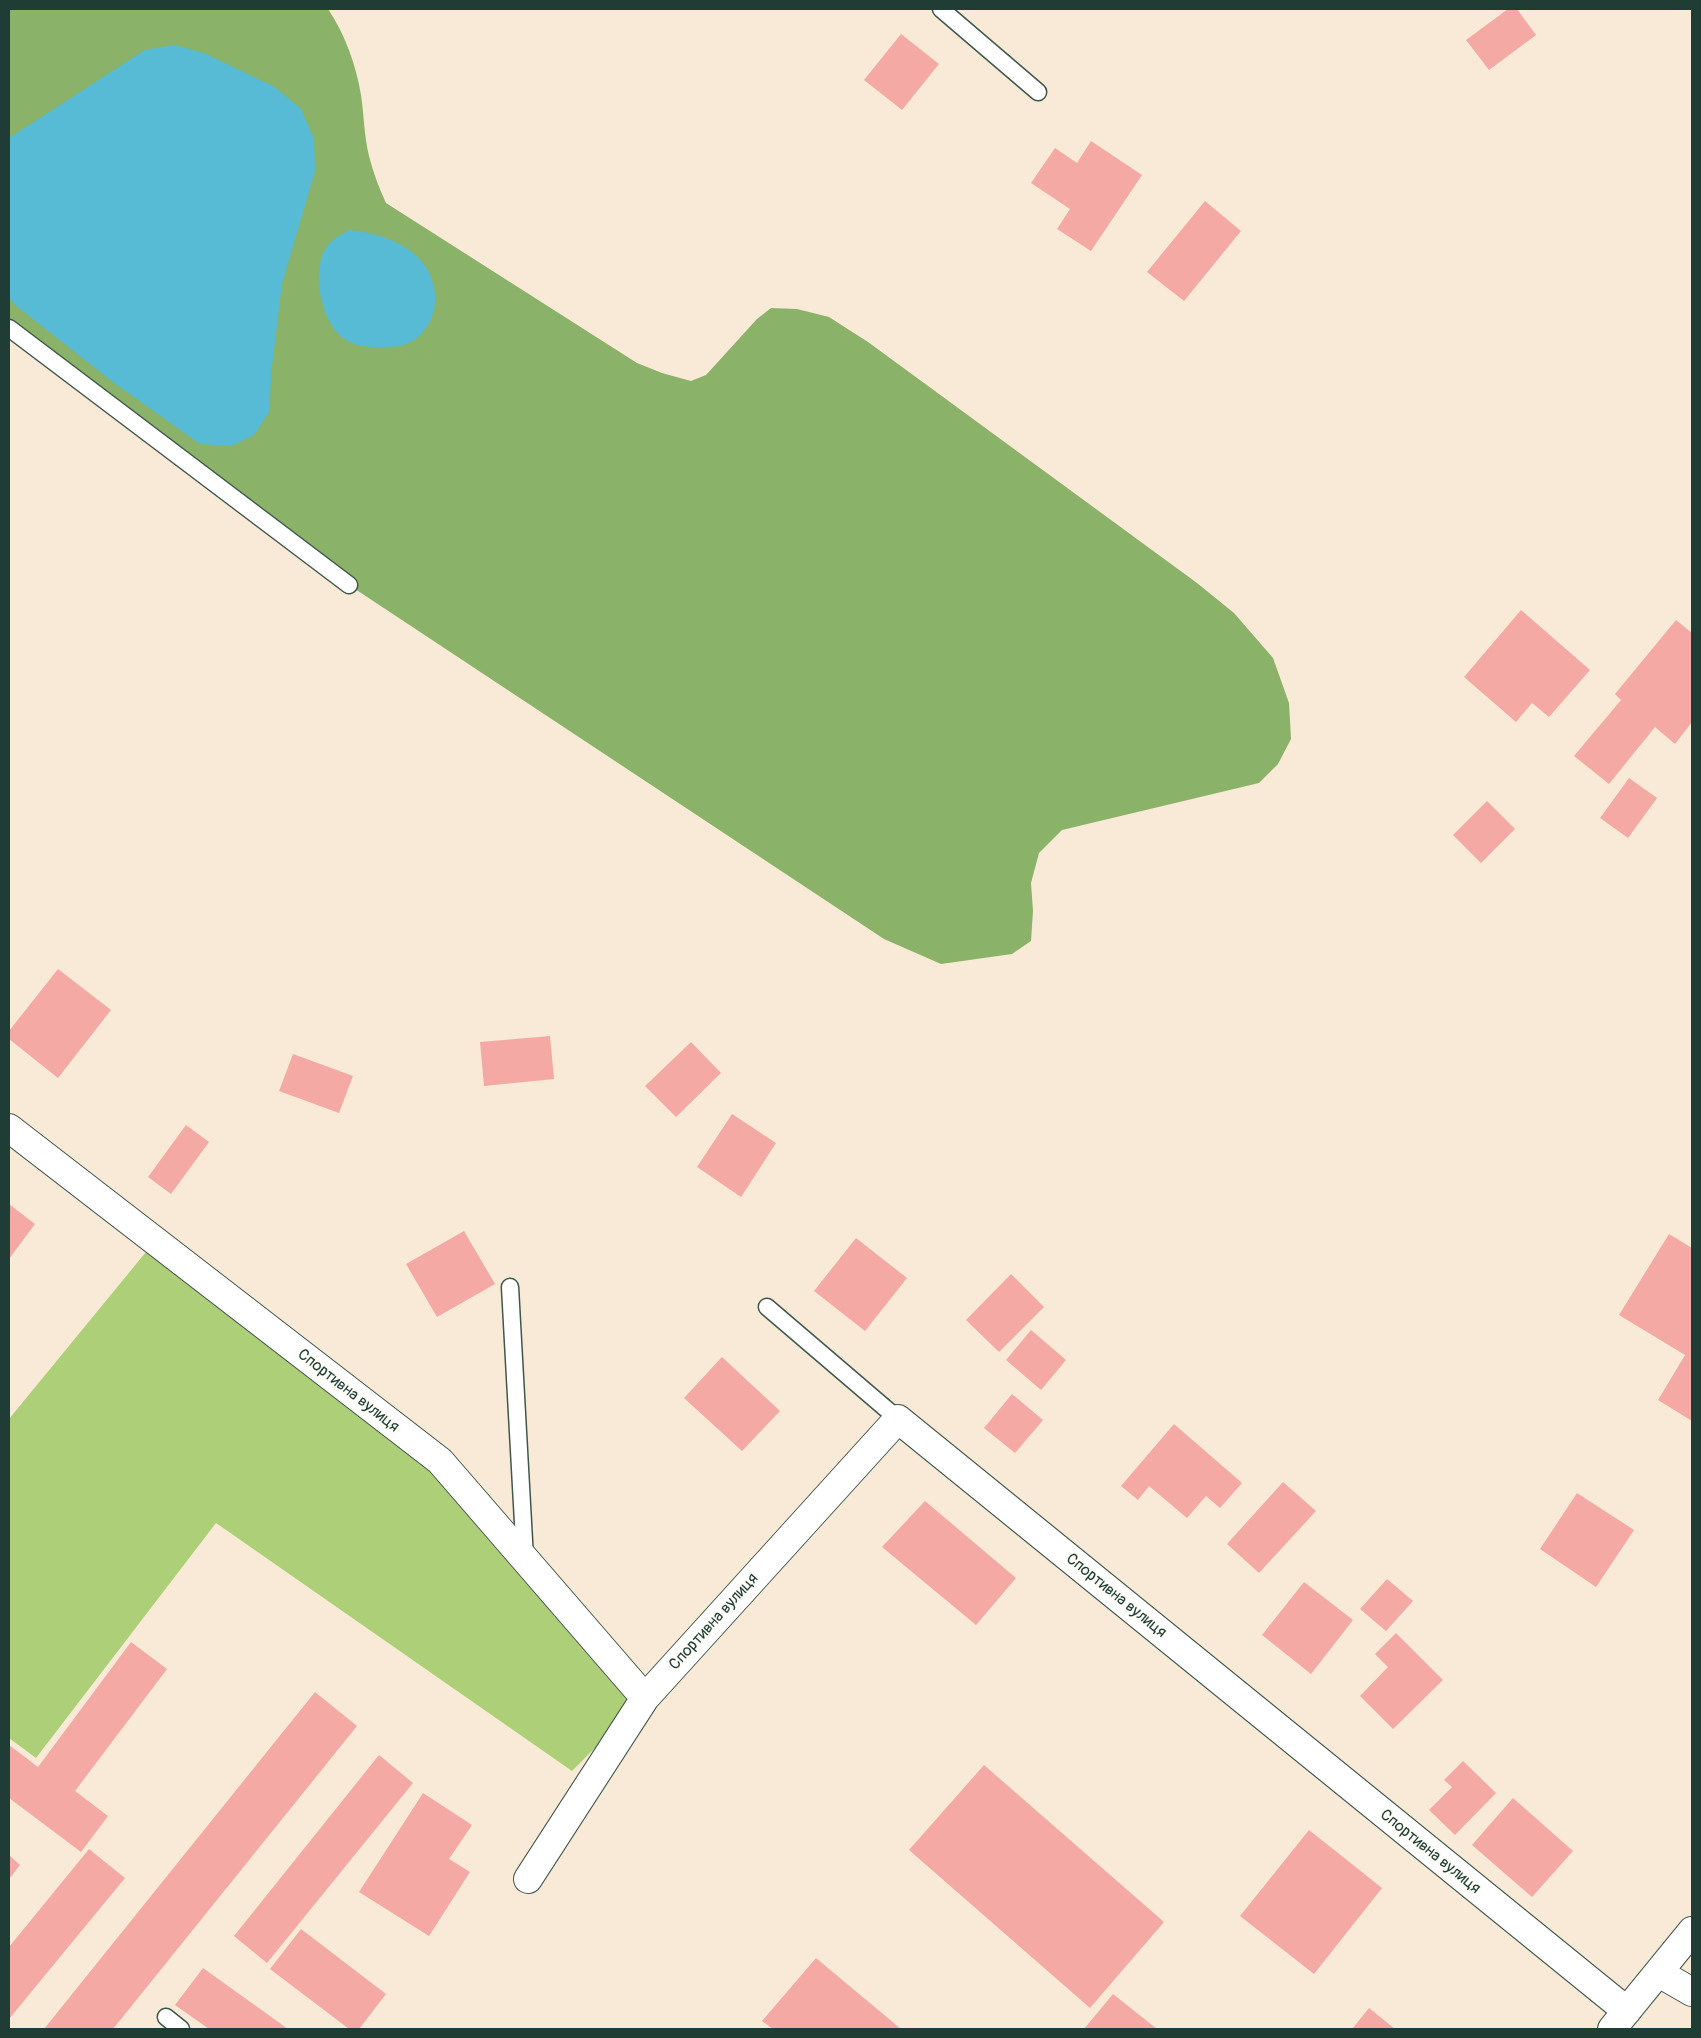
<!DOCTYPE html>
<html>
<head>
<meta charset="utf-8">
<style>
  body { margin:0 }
  #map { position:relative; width:1701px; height:2038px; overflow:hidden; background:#f8ead7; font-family:Pangolin,sans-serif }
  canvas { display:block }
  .frame { position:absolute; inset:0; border:10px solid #1f3d34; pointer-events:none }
</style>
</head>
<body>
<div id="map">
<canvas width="1701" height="2038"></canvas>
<div class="frame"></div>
</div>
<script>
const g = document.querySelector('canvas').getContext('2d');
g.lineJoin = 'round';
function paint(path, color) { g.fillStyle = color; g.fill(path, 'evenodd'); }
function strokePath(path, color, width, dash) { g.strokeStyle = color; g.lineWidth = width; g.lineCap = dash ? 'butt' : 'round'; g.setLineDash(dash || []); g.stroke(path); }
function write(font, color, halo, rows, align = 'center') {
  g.font = font + ' Pangolin,sans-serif'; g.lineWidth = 5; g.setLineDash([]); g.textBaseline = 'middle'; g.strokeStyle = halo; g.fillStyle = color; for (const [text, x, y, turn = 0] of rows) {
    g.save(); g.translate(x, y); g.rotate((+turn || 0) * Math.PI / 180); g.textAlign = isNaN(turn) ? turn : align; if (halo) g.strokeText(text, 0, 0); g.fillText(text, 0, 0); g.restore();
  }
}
paint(new Path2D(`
  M 155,1241 L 440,1461 L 645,1698 L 572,1771 L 216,1523 L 36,1758 L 9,1738 L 9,1419 Z`), '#adcf77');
paint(new Path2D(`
  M 9,9 L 328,9 C 345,34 356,65 361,95 C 364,115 364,136 369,156 C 373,172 379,188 386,203 L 637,363 L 662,373 L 691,381 L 706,375 L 757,319 L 771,308 L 797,309 L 829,317 L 868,342 L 1197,583 L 1234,613 L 1273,658 L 1289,703 L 1291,739 L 1278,764 L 1259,783 L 1062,830 L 1039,853 L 1031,883 L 1033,911 L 1031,941 L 1012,954 L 941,964 L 884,939 L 349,585 L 9,328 Z`), '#8ab268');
paint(new Path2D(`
  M 174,45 L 204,53 L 275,87 L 301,109 L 314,139 L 315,171 L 282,284 L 272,366 L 269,412 L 254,435 L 231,446 L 200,444 L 113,382 L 14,304 L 9,297 L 9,138 L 145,50 Z
  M 350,230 C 388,234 432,251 435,295 C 436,310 431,323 422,333 C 412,345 398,347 384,347 C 373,347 360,347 350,342 C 322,330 310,272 326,248 C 333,238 340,235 350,230 Z`), '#57bbd5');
paint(new Path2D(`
  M 1508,9 L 1517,9 L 1536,35 L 1489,70 L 1466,40 Z
  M 901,34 L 939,64 L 902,110 L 864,80 Z
  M 1091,141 L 1142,175 L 1091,251 L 1057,229 L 1070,209 L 1031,183 L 1055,148 L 1077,163 Z
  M 1205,201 L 1241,231 L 1184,301 L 1147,272 Z
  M 1521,610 L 1590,670 L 1549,717 L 1532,703 L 1516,722 L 1464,677 Z
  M 1676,620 L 1692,633 L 1692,722 L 1675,744 L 1655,727 L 1609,784 L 1574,756 L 1621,700 L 1615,694 Z
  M 1629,778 L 1657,798 L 1628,838 L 1600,818 Z
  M 1487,801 L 1515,829 L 1481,863 L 1453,835 Z
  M 58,969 L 111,1010 L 58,1078 L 9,1039 L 9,1031 Z
  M 550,1036 L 554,1079 L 484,1086 L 480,1042 Z
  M 691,1042 L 721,1073 L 676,1117 L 645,1086 Z
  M 293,1054 L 353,1076 L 339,1113 L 279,1091 Z
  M 732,1114 L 776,1143 L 741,1197 L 697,1167 Z
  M 186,1125 L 209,1142 L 171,1194 L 148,1177 Z
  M 9,1204 L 35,1224 L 9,1259 Z
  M 464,1231 L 495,1284 L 437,1317 L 406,1264 Z
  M 1669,1234 L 1692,1248 L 1692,1421 L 1658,1400 L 1685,1355 L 1619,1315 Z
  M 856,1238 L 907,1278 L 865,1331 L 814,1291 Z
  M 1011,1274 L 1044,1307 L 999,1352 L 966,1320 Z
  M 1031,1330 L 1066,1360 L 1041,1390 L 1006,1360 Z
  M 722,1357 L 780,1411 L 742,1451 L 684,1398 Z
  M 1012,1394 L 1043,1420 L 1015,1453 L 984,1428 Z
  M 1174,1424 L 1242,1483 L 1220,1508 L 1206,1496 L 1187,1518 L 1149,1486 L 1138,1500 L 1121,1486 Z
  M 1283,1482 L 1316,1511 L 1259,1573 L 1227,1544 Z
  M 1577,1493 L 1634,1530 L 1596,1587 L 1540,1549 Z
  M 925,1501 L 1016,1578 L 976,1625 L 882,1547 Z
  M 1387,1579 L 1413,1601 L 1386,1631 L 1360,1609 Z
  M 1304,1582 L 1353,1620 L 1311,1674 L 1262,1635 Z
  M 1396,1633 L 1443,1680 L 1393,1729 L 1360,1696 L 1388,1667 L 1375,1654 Z
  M 131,1642 L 167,1669 L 75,1791 L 108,1816 L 81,1852 L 9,1798 L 9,1745 L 38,1767 Z
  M 315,1692 L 357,1726 L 113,2029 L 44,2029 Z
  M 379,1755 L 413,1783 L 267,1963 L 234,1936 Z
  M 1463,1761 L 1496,1793 L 1455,1835 L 1429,1810 L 1452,1787 L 1444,1780 Z
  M 984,1765 L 1164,1922 L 1090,2008 L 909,1850 Z
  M 423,1793 L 472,1825 L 449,1859 L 470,1872 L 429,1936 L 359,1892 Z
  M 1513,1798 L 1573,1851 L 1532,1897 L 1472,1845 Z
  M 1309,1830 L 1382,1888 L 1314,1974 L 1240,1916 Z
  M 89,1849 L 125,1878 L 9,2019 L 9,1947 Z
  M 9,1855 L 20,1865 L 9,1879 Z
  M 301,1929 L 386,1994 L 359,2029 L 349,2029 L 270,1969 Z
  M 816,1958 L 901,2029 L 773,2029 L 762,2021 Z
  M 203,1968 L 288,2029 L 209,2029 L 175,2005 Z
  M 1113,1994 L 1157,2029 L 1084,2029 Z
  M 1369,2008 L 1395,2029 L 1352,2029 Z`), '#f5a9a5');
const lane = new Path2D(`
  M 941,9 L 1038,92
  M 9,328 L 349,585
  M 510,1287 L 525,1559
  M 767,1307 L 898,1419
  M 166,2017 L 181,2029`);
const street = new Path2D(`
  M 9,1128 L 440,1461 L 645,1698
  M 528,1879 L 645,1698 L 898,1419 L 1627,2011
  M 1659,1973 L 1692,1992
  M 1612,2029 L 1692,1931`);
strokePath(lane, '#40574c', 19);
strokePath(street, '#40574c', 30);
strokePath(lane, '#fff', 16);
strokePath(street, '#fff', 28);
write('16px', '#1f3d34', '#fdfcf7', [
  ["Спортивна вулиця",348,1391,38],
  ["Спортивна вулиця",1116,1596,39],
  ["Спортивна вулиця",714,1622,-48],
  ["Спортивна вулиця",1430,1852,39]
]);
</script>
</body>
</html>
